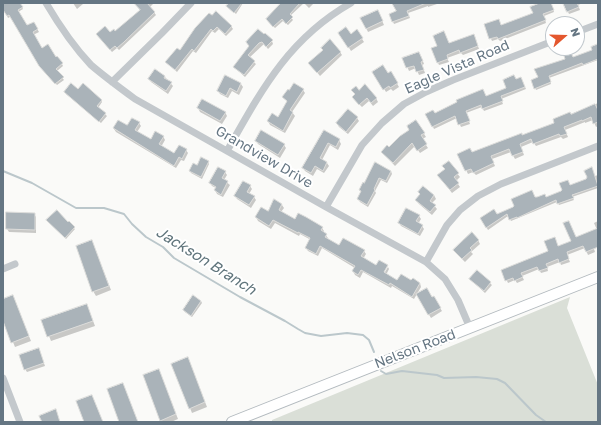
<!DOCTYPE html>
<html>
<head>
<meta charset="utf-8">
<style>
  body { margin:0 }
  #map { position:relative; width:601px; height:425px; overflow:hidden; background:#fafaf8; font-family:"Golos Text",sans-serif }
  canvas { display:block }
  .frame { position:absolute; inset:0; border:4px solid #657683; pointer-events:none }
  .north { position:absolute; left:545px; top:16px; width:40px; height:40px; box-sizing:border-box; background:#fff; border:1px solid #c1c8cd; border-radius:50%; rotate:70deg; font-size:11px; font-weight:700; line-height:16px; text-align:center; color:#657683 }
  .north::after { content:''; display:block; margin:auto; width:14px; height:18px; background:#e4572e; clip-path:polygon(50% 0,100% 100%,50% 72%,0 100%) }
</style>
</head>
<body>
<div id="map">
<canvas width="601" height="425"></canvas>
<div class="frame"></div>
<div class="north">N</div>
</div>
<script>
const g = document.querySelector('canvas').getContext('2d');
g.lineJoin = 'round';
function paint(path, color) { g.fillStyle = color; g.fill(path, 'evenodd'); }
function strokePath(path, color, width, dash) { g.strokeStyle = color; g.lineWidth = width; g.lineCap = dash ? 'butt' : 'round'; g.setLineDash(dash || []); g.stroke(path); }
function write(font, color, halo, rows, align = 'center') {
  g.font = font + ' "Golos Text",sans-serif'; g.lineWidth = 4; g.setLineDash([]); g.textBaseline = 'middle'; g.strokeStyle = halo; g.fillStyle = color; for (const [text, x, y, turn = 0] of rows) {
    g.save(); g.translate(x, y); g.rotate((+turn || 0) * Math.PI / 180); g.textAlign = isNaN(turn) ? turn : align; if (halo) g.strokeText(text, 0, 0); g.fillText(text, 0, 0); g.restore();
  }
}
paint(new Path2D(`
  M 570,297 L 567,308 L 598,385 L 598,422 L 272,422 L 272,420 Z`), '#dadfd7');
paint(new Path2D(`
  M 3,3 L 19,3 L 23,9 L 18,12 L 27,27 L 34,23 L 39,32 L 33,35 L 42,49 L 62,64 L 63,66 L 57,71 L 64,80 L 57,85 L 42,68 L 10,17 L 8,18 L 3,8 Z
  M 73,3 L 82,3 L 83,4 L 77,9 Z
  M 135,3 L 154,3 L 150,7 L 156,15 L 119,50 L 117,48 L 112,52 L 99,37 L 115,32 L 140,10 Z
  M 229,3 L 243,3 L 236,14 L 227,6 Z
  M 287,3 L 314,3 L 309,8 L 304,3 L 290,16 L 293,20 L 288,25 L 283,21 L 275,28 L 267,20 Z
  M 395,3 L 440,3 L 428,7 L 428,6 L 408,13 L 410,18 L 394,24 L 390,15 L 397,12 Z
  M 542,3 L 551,3 L 554,12 L 544,16 L 546,23 L 500,41 L 498,39 L 492,41 L 485,25 L 501,27 L 534,14 Z
  M 564,3 L 583,3 L 578,5 L 580,10 L 569,14 Z
  M 209,14 L 231,26 L 233,29 L 226,36 L 219,29 L 215,33 L 212,31 L 196,53 L 193,51 L 177,72 L 167,62 L 180,51 Z
  M 379,14 L 384,25 L 368,32 L 362,19 Z
  M 357,31 L 364,42 L 351,51 L 340,33 L 351,35 Z
  M 264,36 L 272,41 L 273,44 L 268,49 L 264,44 L 249,58 L 256,64 L 245,77 L 234,67 Z
  M 475,37 L 479,49 L 463,55 L 461,53 L 447,58 L 449,62 L 439,65 L 432,49 Z
  M 598,45 L 598,60 L 549,78 L 551,84 L 536,90 L 532,81 L 573,58 L 593,50 Z
  M 322,48 L 340,52 L 342,55 L 320,76 L 312,66 L 323,51 Z
  M 421,56 L 424,64 L 422,65 L 425,73 L 419,75 L 416,68 L 409,71 L 404,59 Z
  M 374,72 L 388,74 L 391,73 L 399,87 L 393,91 L 391,89 L 386,92 Z
  M 225,76 L 241,84 L 243,87 L 239,95 L 232,91 L 228,98 L 220,94 L 218,91 Z
  M 165,77 L 173,86 L 168,94 L 151,82 L 149,79 Z
  M 521,78 L 526,89 L 501,99 L 503,104 L 484,111 L 482,107 L 466,113 L 470,124 L 461,127 L 457,118 L 434,129 L 427,114 L 435,114 L 486,97 L 507,88 L 516,80 Z
  M 303,90 L 305,93 L 292,112 L 295,116 L 285,133 L 270,125 L 268,121 L 278,118 L 288,102 L 283,97 Z
  M 352,90 L 376,98 L 378,102 L 373,106 L 369,101 L 362,107 L 355,100 L 356,95 Z
  M 78,91 L 101,100 L 102,102 L 98,108 L 107,116 L 101,123 L 66,94 Z
  M 598,103 L 598,126 L 596,127 L 593,120 L 585,123 L 585,122 L 565,130 L 568,137 L 563,139 L 561,137 L 536,146 L 533,142 L 521,147 L 524,155 L 515,159 L 511,152 L 492,159 L 495,166 L 476,175 L 473,172 L 468,174 L 459,155 L 472,153 L 522,136 L 556,123 L 571,115 Z
  M 198,108 L 225,112 L 227,116 L 222,124 L 200,112 Z
  M 357,118 L 359,121 L 348,134 L 339,127 L 337,124 Z
  M 118,121 L 128,127 L 139,123 L 141,126 L 137,132 L 151,140 L 163,136 L 165,140 L 161,147 L 175,155 L 186,150 L 188,153 L 184,161 L 181,160 L 176,168 L 116,132 L 114,129 Z
  M 416,121 L 426,137 L 422,139 L 428,148 L 420,153 L 415,146 L 395,166 L 382,152 L 389,149 L 410,130 Z
  M 262,131 L 284,145 L 286,148 L 280,158 L 258,144 L 256,141 Z
  M 324,132 L 339,140 L 341,144 L 338,150 L 330,145 L 322,160 L 327,163 L 329,166 L 324,173 L 317,169 L 313,176 L 305,171 L 303,168 Z
  M 208,162 L 209,164 L 202,179 L 191,173 L 190,171 Z
  M 448,162 L 460,177 L 456,181 L 460,187 L 452,193 L 441,179 Z
  M 391,171 L 392,174 L 387,183 L 381,180 L 375,191 L 376,193 L 368,207 L 360,202 L 358,199 L 362,193 L 360,190 L 363,184 Z
  M 593,171 L 595,176 L 598,175 L 598,188 L 572,197 L 574,200 L 559,205 L 557,202 L 511,221 L 508,216 L 488,230 L 481,218 L 497,215 L 535,198 L 546,198 L 562,192 L 570,186 L 586,180 Z
  M 225,172 L 227,175 L 224,180 L 230,185 L 223,197 L 217,194 L 215,190 L 216,188 L 212,186 L 210,183 Z
  M 250,186 L 252,189 L 249,194 L 254,197 L 256,200 L 251,208 L 237,199 L 235,196 Z
  M 434,195 L 436,199 L 432,203 L 437,209 L 432,215 L 419,204 L 417,201 Z
  M 275,201 L 282,205 L 284,208 L 281,212 L 295,220 L 306,218 L 322,228 L 324,231 L 324,233 L 328,238 L 327,239 L 339,246 L 364,251 L 366,254 L 363,259 L 381,276 L 382,277 L 388,267 L 389,269 L 386,275 L 398,281 L 420,283 L 421,287 L 414,299 L 392,286 L 391,288 L 363,272 L 360,278 L 355,275 L 353,271 L 355,268 L 322,248 L 318,256 L 308,251 L 306,248 L 311,240 L 300,234 L 299,236 L 275,223 L 271,229 L 258,221 L 256,217 L 268,212 Z
  M 7,213 L 34,214 L 36,217 L 36,233 L 9,232 L 7,229 Z
  M 419,216 L 421,219 L 418,224 L 422,226 L 424,229 L 420,236 L 401,226 L 399,223 Z
  M 598,221 L 598,247 L 594,249 L 595,252 L 588,255 L 585,248 L 567,255 L 570,262 L 561,265 L 560,262 L 547,267 L 548,271 L 541,273 L 539,269 L 522,276 L 524,280 L 517,283 L 515,280 L 508,283 L 502,270 L 549,252 L 556,241 L 558,247 L 597,230 L 594,223 Z
  M 49,222 L 68,224 L 75,229 L 66,239 Z
  M 478,240 L 480,244 L 471,252 L 473,254 L 465,262 L 456,253 Z
  M 92,242 L 111,290 L 96,296 L 93,291 Z
  M 477,271 L 492,285 L 485,293 L 472,281 Z
  M 417,295 L 432,298 L 433,297 L 442,311 L 431,318 Z
  M 13,297 L 31,341 L 15,347 L 3,318 L 3,300 Z
  M 201,301 L 202,303 L 192,317 L 185,312 L 184,310 Z
  M 87,305 L 95,326 L 51,341 L 43,321 Z
  M 40,352 L 45,366 L 27,372 L 25,369 Z
  M 190,363 L 207,407 L 192,413 L 190,408 Z
  M 161,375 L 178,419 L 171,422 L 162,422 L 161,420 Z`), '#0003');
strokePath(new Path2D(`
  M 3,171 L 32,183 L 76,208 L 104,208 L 124,214 L 132,224 L 146,237 L 163,247 L 174,258 L 240,297 L 285,321 L 298,329 L 305,333 L 321,336 L 347,333 L 363,335 L 369,340 L 374,352
  M 381,371 L 386,374 L 402,371 L 437,375 L 444,378 L 476,377 L 497,379 L 505,383 L 536,415 L 546,422`), '#bbc7cb', 2);
const building = new Path2D(`
  M 3,3 L 20,3 L 23,7 L 18,10 L 27,25 L 34,22 L 38,29 L 33,32 L 42,48 L 48,44 L 56,57 L 57,56 L 63,63 L 56,69 L 64,77 L 55,84 L 39,66 L 9,15 L 7,16 L 3,10 Z
  M 134,3 L 147,3 L 155,12 L 124,42 L 117,48 L 115,46 L 110,50 L 96,34 L 105,26 L 110,32 L 114,29 L 115,31 L 140,10 Z
  M 229,3 L 242,3 L 234,13 L 226,6 Z
  M 281,3 L 300,3 L 290,14 L 293,17 L 286,24 L 282,19 L 273,27 L 266,19 Z
  M 392,3 L 426,3 L 407,11 L 409,16 L 392,22 L 389,14 L 396,11 Z
  M 540,3 L 551,3 L 554,10 L 543,14 L 546,20 L 498,39 L 497,37 L 489,39 L 484,24 L 499,19 L 501,25 L 533,13 L 530,7 Z
  M 563,3 L 577,3 L 579,7 L 567,12 Z
  M 378,10 L 383,21 L 366,29 L 360,18 Z
  M 216,11 L 232,26 L 225,34 L 217,27 L 213,31 L 211,29 L 194,51 L 192,49 L 175,70 L 165,62 L 177,48 L 180,50 L 195,28 L 209,13 L 212,15 Z
  M 346,27 L 351,34 L 357,29 L 363,38 L 348,48 L 338,33 Z
  M 258,29 L 264,34 L 265,33 L 273,40 L 266,47 L 262,42 L 259,43 L 248,55 L 255,61 L 244,75 L 233,67 L 249,46 L 246,42 Z
  M 444,31 L 449,43 L 474,34 L 478,46 L 460,53 L 459,50 L 447,55 L 448,59 L 437,63 L 431,48 L 437,46 L 433,36 Z
  M 330,39 L 341,52 L 317,73 L 308,63 L 323,50 L 321,48 Z
  M 598,44 L 598,59 L 583,65 L 582,63 L 549,76 L 551,82 L 534,89 L 531,80 L 538,77 L 534,69 L 565,59 L 564,56 L 571,53 L 573,57 L 592,50 L 591,47 Z
  M 419,52 L 423,61 L 421,62 L 424,70 L 416,72 L 414,66 L 406,68 L 402,58 Z
  M 383,65 L 388,73 L 391,71 L 398,83 L 390,88 L 389,86 L 383,90 L 372,72 Z
  M 155,69 L 165,76 L 164,78 L 172,82 L 166,91 L 148,79 Z
  M 225,75 L 241,83 L 237,92 L 230,88 L 226,96 L 217,91 Z
  M 514,75 L 516,79 L 521,77 L 525,87 L 501,96 L 503,101 L 482,109 L 481,105 L 466,111 L 470,121 L 458,125 L 455,116 L 432,127 L 425,114 L 433,110 L 435,113 L 457,102 L 456,100 L 483,89 L 486,96 L 506,88 L 503,80 Z
  M 71,83 L 78,89 L 83,83 L 102,100 L 97,106 L 106,113 L 99,122 L 64,92 Z
  M 294,83 L 304,89 L 290,110 L 293,112 L 283,131 L 267,121 L 272,113 L 278,117 L 287,101 L 282,97 L 288,89 L 289,90 Z
  M 365,84 L 377,98 L 371,103 L 367,98 L 359,105 L 352,97 L 355,94 L 351,90 L 356,86 L 359,90 Z
  M 202,99 L 226,112 L 220,121 L 197,108 Z
  M 595,104 L 598,110 L 598,122 L 593,124 L 591,117 L 582,121 L 582,120 L 564,127 L 567,134 L 560,136 L 559,134 L 533,144 L 531,139 L 520,144 L 523,152 L 512,156 L 509,149 L 491,156 L 494,163 L 473,173 L 471,169 L 465,171 L 457,154 L 470,148 L 472,152 L 522,133 L 522,135 L 554,123 L 553,119 L 570,112 L 571,114 Z
  M 348,109 L 358,117 L 346,132 L 336,123 Z
  M 132,118 L 140,122 L 135,130 L 151,139 L 155,131 L 164,136 L 159,144 L 174,153 L 179,145 L 187,149 L 182,159 L 179,157 L 174,166 L 113,128 L 118,120 L 127,125 Z
  M 416,120 L 425,133 L 421,135 L 427,144 L 417,151 L 412,143 L 393,163 L 381,152 L 387,145 L 389,147 L 400,136 L 409,130 L 407,126 Z
  M 261,130 L 285,144 L 278,155 L 255,141 Z
  M 324,130 L 340,139 L 336,147 L 328,143 L 320,158 L 327,162 L 323,171 L 315,166 L 311,173 L 302,168 Z
  M 201,157 L 209,161 L 201,177 L 189,171 L 193,163 L 197,165 Z
  M 449,161 L 459,173 L 454,177 L 459,183 L 450,190 L 437,175 L 445,169 L 442,166 Z
  M 375,162 L 391,171 L 386,181 L 379,178 L 374,189 L 375,190 L 367,205 L 357,199 L 361,191 L 359,190 L 363,182 L 364,183 Z
  M 218,167 L 226,171 L 222,178 L 228,181 L 221,195 L 214,190 L 216,187 L 209,183 Z
  M 592,167 L 598,186 L 572,195 L 574,198 L 557,204 L 556,200 L 517,218 L 517,217 L 509,220 L 507,214 L 486,228 L 480,218 L 494,209 L 497,214 L 513,207 L 514,206 L 511,199 L 532,190 L 535,197 L 537,197 L 545,194 L 546,197 L 561,191 L 562,190 L 559,183 L 568,180 L 570,185 L 586,179 L 587,177 L 584,171 Z
  M 243,181 L 251,185 L 247,192 L 255,196 L 249,205 L 234,196 Z
  M 423,186 L 434,195 L 430,201 L 436,205 L 430,212 L 415,200 L 420,194 L 418,192 Z
  M 274,199 L 282,204 L 279,210 L 295,219 L 298,213 L 306,217 L 323,227 L 321,230 L 327,234 L 325,237 L 339,245 L 343,238 L 365,250 L 361,256 L 376,265 L 379,260 L 388,265 L 384,272 L 397,280 L 401,274 L 411,280 L 413,278 L 420,283 L 412,297 L 390,283 L 389,285 L 361,270 L 358,275 L 352,271 L 355,266 L 320,246 L 316,254 L 305,248 L 310,238 L 298,232 L 298,233 L 273,220 L 269,226 L 255,217 L 261,207 L 268,211 Z
  M 406,208 L 420,215 L 416,221 L 423,225 L 418,234 L 398,223 Z
  M 57,210 L 68,222 L 69,221 L 75,227 L 65,238 L 46,220 Z
  M 6,212 L 35,213 L 35,230 L 6,229 Z
  M 569,221 L 576,237 L 598,228 L 598,247 L 586,252 L 583,246 L 567,252 L 569,259 L 559,263 L 558,259 L 546,264 L 548,268 L 539,271 L 537,267 L 521,273 L 523,277 L 514,281 L 513,278 L 505,281 L 501,270 L 548,251 L 544,241 L 555,237 L 558,246 L 571,241 L 563,223 Z
  M 472,232 L 479,240 L 470,248 L 472,250 L 462,259 L 453,250 Z
  M 92,240 L 109,286 L 92,292 L 76,246 Z
  M 477,270 L 491,282 L 484,291 L 469,279 Z
  M 427,288 L 432,297 L 434,296 L 441,308 L 428,315 L 416,294 Z
  M 13,295 L 29,336 L 11,343 L 3,321 L 3,299 Z
  M 193,295 L 201,301 L 191,316 L 183,310 Z
  M 87,304 L 93,321 L 47,337 L 41,320 Z
  M 39,348 L 44,363 L 24,370 L 19,355 Z
  M 188,357 L 205,402 L 189,409 L 171,364 Z
  M 159,369 L 176,414 L 160,421 L 143,375 Z
  M 123,383 L 138,422 L 119,422 L 107,389 Z
  M 92,395 L 103,422 L 84,422 L 76,401 Z
  M 56,409 L 60,422 L 42,422 L 39,416 Z`);
paint(building, '#aab3b9');
strokePath(building, '#dcdcda', 1);
const secondary = new Path2D(`
  M 232,422 L 598,277`);
strokePath(secondary, '#b3babf', 12);
strokePath(new Path2D(`
  M 46,3 C 59,25 73,46 91,65 C 105,77 120,88 135,99 L 326,207 L 426,262 L 445,279 L 458,300 L 470,328
  M 577,32 L 598,24
  M 112,82 L 162,33 L 191,3
  M 227,151 C 261,91 288,39 351,3
  M 326,207 L 362,145 L 382,123 L 404,104 L 426,92 L 453,80 L 553,41
  M 426,262 L 447,225 L 460,210 L 478,196 L 501,184 L 598,146
  M 3,269 L 15,264
  M 3,378 L 20,422`), '#c3c8cc', 7);
strokePath(secondary, '#fff', 10);
write('14px', '#657683', '#fff', [
  ["Eagle Vista Road",457,67,-24],
  ["Grandview Drive",264,157,30],
  ["Nelson Road",415,349,-21]
]);
write('italic 15px', '#60757c', '#fff', [
  ["Jackson Branch",206,261,32]
]);
</script>
</body>
</html>
